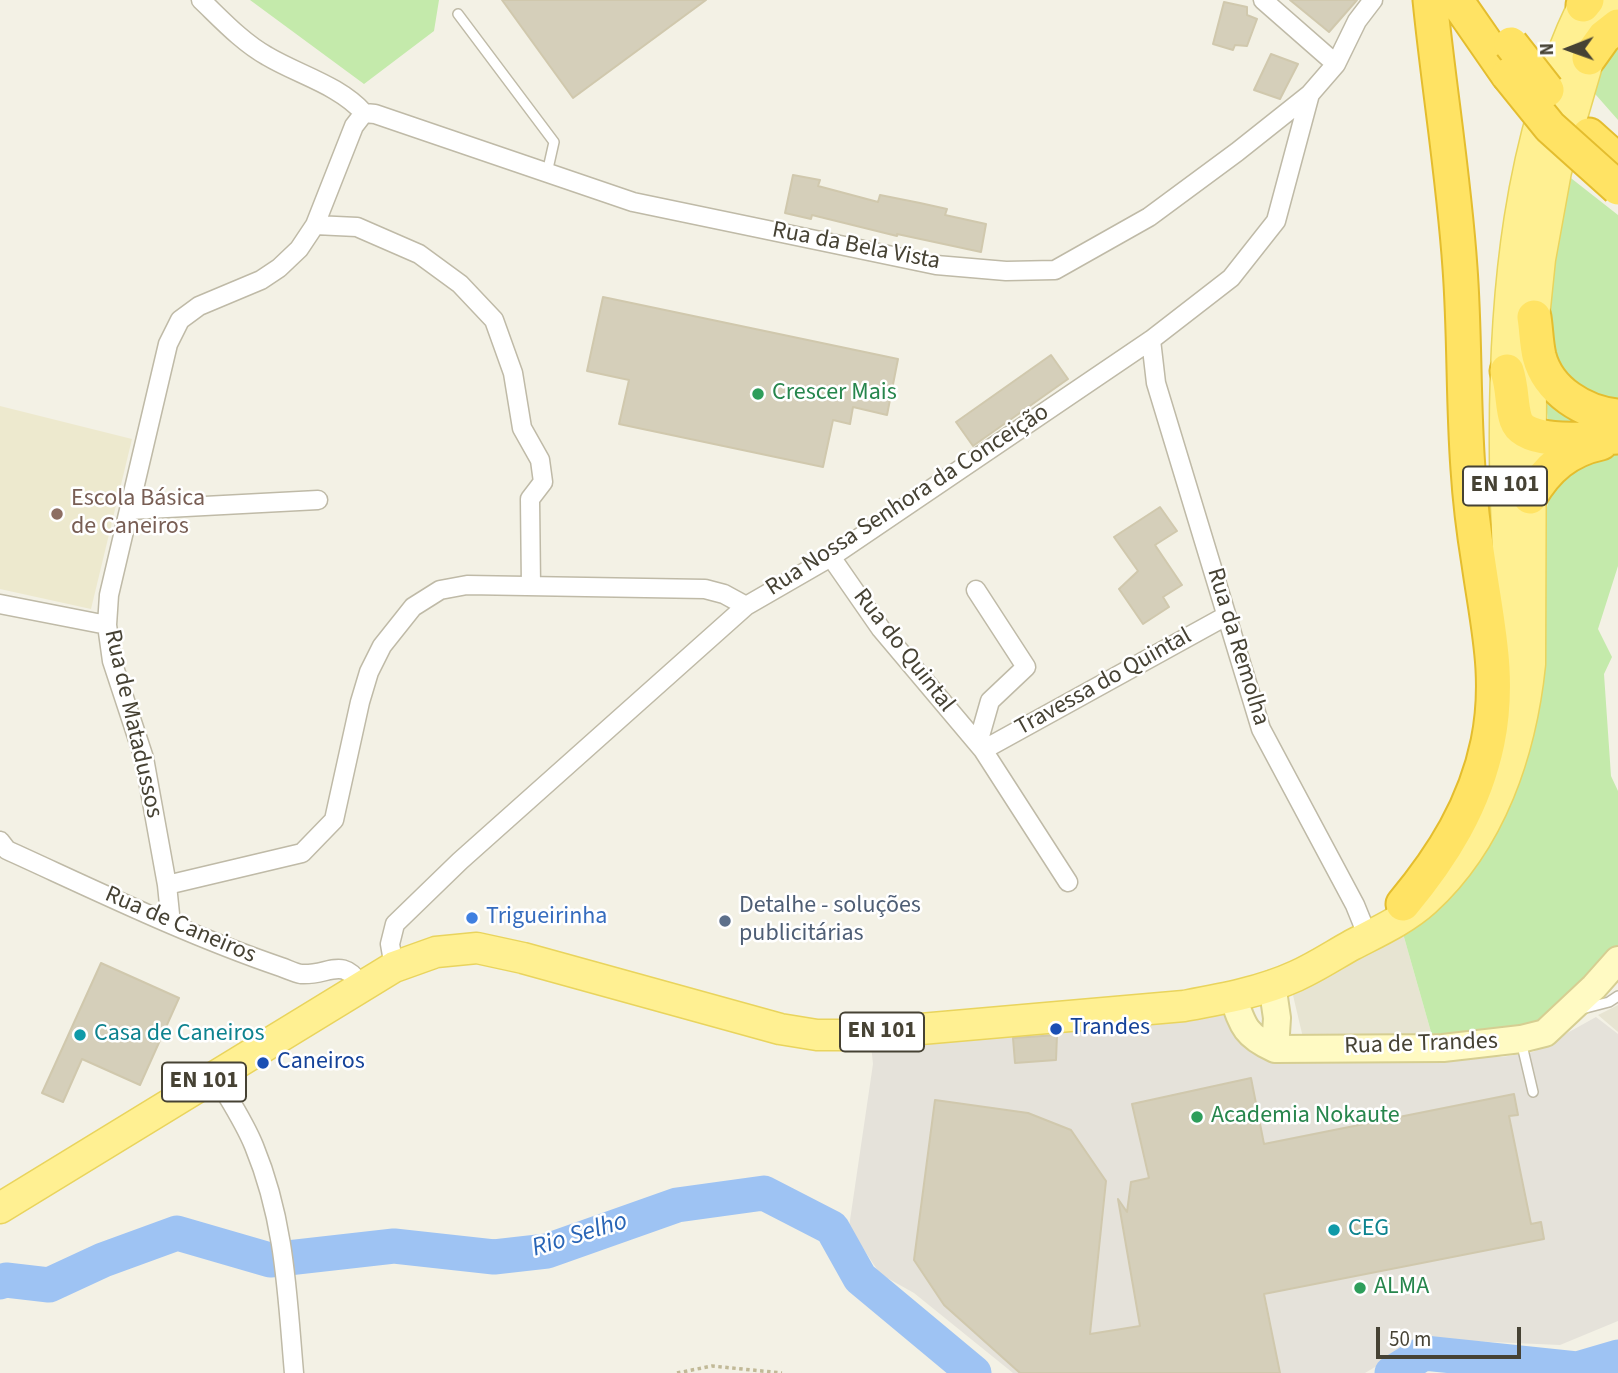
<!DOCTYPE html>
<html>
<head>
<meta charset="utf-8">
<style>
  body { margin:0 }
  #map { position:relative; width:1618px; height:1373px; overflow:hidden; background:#f3f1e5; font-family:"Source Sans 3",sans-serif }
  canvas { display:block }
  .north { position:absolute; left:1534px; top:14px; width:70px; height:70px; -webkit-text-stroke:5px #fff; paint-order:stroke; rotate:269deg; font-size:19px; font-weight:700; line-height:28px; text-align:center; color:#464234 }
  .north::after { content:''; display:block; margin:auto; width:24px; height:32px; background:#464234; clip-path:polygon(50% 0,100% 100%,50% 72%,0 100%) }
  .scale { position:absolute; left:1376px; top:1327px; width:145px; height:32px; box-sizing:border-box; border:4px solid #464234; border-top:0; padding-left:9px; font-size:21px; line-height:24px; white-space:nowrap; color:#464234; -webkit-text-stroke:5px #fff; paint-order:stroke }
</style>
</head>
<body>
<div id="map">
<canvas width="1618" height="1373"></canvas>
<div class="north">N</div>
<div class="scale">50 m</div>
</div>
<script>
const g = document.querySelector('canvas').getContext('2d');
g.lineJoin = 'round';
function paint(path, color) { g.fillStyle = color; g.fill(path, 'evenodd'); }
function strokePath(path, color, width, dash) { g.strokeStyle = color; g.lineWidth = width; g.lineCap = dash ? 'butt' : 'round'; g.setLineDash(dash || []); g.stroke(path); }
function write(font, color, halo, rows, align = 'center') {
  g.font = font + ' "Source Sans 3",sans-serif'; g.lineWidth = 5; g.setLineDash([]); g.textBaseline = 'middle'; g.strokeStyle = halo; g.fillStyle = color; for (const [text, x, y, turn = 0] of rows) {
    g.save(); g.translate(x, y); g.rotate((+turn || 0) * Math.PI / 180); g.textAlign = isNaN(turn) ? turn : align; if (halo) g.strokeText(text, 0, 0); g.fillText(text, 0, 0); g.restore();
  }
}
paint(new Path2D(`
  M 1402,930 L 1433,1039 L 1304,1042 L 1292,991 L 1351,964 Z
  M 1618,1005 L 1618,1032 L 1598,1015 Z`), '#e7e4d2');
paint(new Path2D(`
  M 1222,1003 L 1255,1040 L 1436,1048 L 1502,1057 L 1533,1052 L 1596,1017 L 1618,1034 L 1618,1321 L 1560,1345 L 1422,1339 L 1365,1373 L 1013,1373 L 914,1293 L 880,1274 L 849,1227 L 873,1064 L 870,1035 Z`), '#e5e2da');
paint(new Path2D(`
  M 0,406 L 132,439 L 91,609 L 0,589 Z`), '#ede9ce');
paint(new Path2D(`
  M 250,0 L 439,0 L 434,31 L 364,84 Z
  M 1618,39 L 1618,120 L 1589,87 Z
  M 1567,175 L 1618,215 L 1618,403 L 1613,403 L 1559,376 L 1544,329 Z
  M 1545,388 L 1579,426 L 1548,424 Z
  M 1618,449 L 1618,566 L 1598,629 L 1612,657 L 1604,674 L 1611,776 L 1618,791 L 1618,947 L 1581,991 L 1543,1026 L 1433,1039 L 1402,930 L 1455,882 L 1551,491 L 1589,456 Z`), '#c4eaab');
strokePath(new Path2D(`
  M 0,1282 L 6,1280 L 49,1285 L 103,1260 L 177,1233 L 270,1260 L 394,1246 L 494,1257 L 547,1251 L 677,1205 L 764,1193 L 832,1228 L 860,1278 L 974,1373
  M 1392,1373 L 1424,1353 L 1577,1369 L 1618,1357`), '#9ec3f3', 35);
const building = new Path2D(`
  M 502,0 L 706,0 L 573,98 Z
  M 1290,0 L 1357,0 L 1329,32 Z
  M 1224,2 L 1247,7 L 1247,15 L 1257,19 L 1247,46 L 1235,45 L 1233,50 L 1213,44 Z
  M 1271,54 L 1298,64 L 1280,99 L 1254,90 Z
  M 793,175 L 820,180 L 818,186 L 878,202 L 880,195 L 920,203 L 947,209 L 945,215 L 986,224 L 981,252 L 897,234 L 897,236 L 812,215 L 811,219 L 785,213 Z
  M 603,297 L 898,359 L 887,415 L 853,407 L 850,424 L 833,420 L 823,467 L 619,424 L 629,380 L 587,371 Z
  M 1051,355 L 1068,379 L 973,446 L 956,422 Z
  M 1160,507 L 1177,531 L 1155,545 L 1182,585 L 1163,597 L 1169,607 L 1143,624 L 1119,589 L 1138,571 L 1114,537 Z
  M 101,963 L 179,998 L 140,1085 L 82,1059 L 63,1102 L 42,1093 Z
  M 1057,1035 L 1056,1060 L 1015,1063 L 1013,1038 Z
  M 1251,1078 L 1264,1144 L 1514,1094 L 1518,1115 L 1509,1116 L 1531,1224 L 1541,1222 L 1544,1239 L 1264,1294 L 1280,1373 L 1020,1373 L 944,1305 L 914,1260 L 935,1100 L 1028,1113 L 1071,1130 L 1106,1181 L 1090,1334 L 1140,1326 L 1118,1199 L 1127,1212 L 1131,1182 L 1149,1178 L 1132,1104 Z`);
paint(building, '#d5cfba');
strokePath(building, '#d0c8ad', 2);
const lane = new Path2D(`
  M 458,14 L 554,142 L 547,173
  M 1582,1009 L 1609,1002 L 1618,996
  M 1521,1041 L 1533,1092`);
const street = new Path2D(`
  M 201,0 C 221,19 242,42 267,56 C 299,75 339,85 364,113
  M 1263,0 L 1336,64
  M 364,113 L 375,114 L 633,202 L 936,265 L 1006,271 L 1055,270 L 1149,217 L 1237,152 L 1310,94
  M 315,225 L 357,227 L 419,254 L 460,284 L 494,320 L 513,373 L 522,428 L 540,460 L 543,482 L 530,499 L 531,586
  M 1151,340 L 1156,383 L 1261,729 L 1355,905 L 1368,937
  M 129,510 L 318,500
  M 831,557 L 881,629 L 983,750 L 1068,882
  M 976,590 L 1026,667 L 990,701 L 978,743
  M 0,604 L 107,625
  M 983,750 L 1226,616
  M 0,841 L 7,850 C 97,891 187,935 281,967 C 287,969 295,973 301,974 C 329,976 342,955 362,986
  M 167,885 L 302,853 L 334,820 L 360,702 L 369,672 L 382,646 L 413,607 L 440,590 L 467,585 L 705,589 L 724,594 L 746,606
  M 171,924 L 167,885 L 144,758 L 112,661 L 107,625 L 109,595 L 168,344 L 180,320 L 199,306 L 261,280 L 279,268 L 299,249 L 315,225 L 354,126 L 364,113
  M 394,967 L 390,944 L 395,924 L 460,861 L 746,606 L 831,557 L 1151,340 L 1231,278 L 1276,221 L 1310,94 L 1336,64 L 1357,21 L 1373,0
  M 215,1075 C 228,1098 244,1121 254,1146 C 285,1221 287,1293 294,1373`);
const secondary = new Path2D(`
  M 1272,984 L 1277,1018 L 1275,1049
  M 1233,997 C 1243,1027 1246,1036 1275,1049 L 1443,1048 L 1521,1039 L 1545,1033 L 1594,987 L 1618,960`);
const primary = new Path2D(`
  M 1506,692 C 1514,612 1505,530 1505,449 C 1504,298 1518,137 1586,0
  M 0,1208 L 394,967 L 436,952 L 477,948 L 523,958 L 780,1029 L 817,1035 L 852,1035 L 1184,1006 C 1222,999 1261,992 1296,976 C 1316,967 1334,955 1352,945 C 1377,932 1404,920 1425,901 C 1491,841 1521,751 1530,664 L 1531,377 L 1534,317 L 1540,259 L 1556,171 L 1589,58 L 1615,0`);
const highway = new Path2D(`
  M 1456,0 L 1508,75
  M 1583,5 L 1587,0
  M 1589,58 L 1604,37 L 1618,26
  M 1589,135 L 1618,161
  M 1534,317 C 1536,330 1536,343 1539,356 C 1548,391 1584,413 1618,416
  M 1507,371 C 1513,388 1511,406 1516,420 C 1525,447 1595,438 1618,437
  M 1530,497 C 1547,468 1568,450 1601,443
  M 1403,904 C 1443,856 1475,805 1488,742 C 1501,678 1488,627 1479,564 C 1474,533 1470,501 1468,469 C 1463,402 1465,335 1460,268 C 1454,179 1439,89 1430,0`);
strokePath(lane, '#bfbaa7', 12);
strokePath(street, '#bfbaa7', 21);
strokePath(secondary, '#d6ce92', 30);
strokePath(primary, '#e9d45d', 33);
strokePath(highway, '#e4bd2e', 37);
strokePath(new Path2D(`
  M 677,1373 L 712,1366 L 782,1373`), '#c1b997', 3.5, [3.5, 3.5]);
strokePath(lane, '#fff', 9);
strokePath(street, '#fff', 18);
strokePath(secondary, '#fffac3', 26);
strokePath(primary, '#fff092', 30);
strokePath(highway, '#ffe364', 33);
const highwayBridge = new Path2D(`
  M 1511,44 L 1547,90
  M 1508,75 L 1550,127 L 1618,188`);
strokePath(highwayBridge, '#e4bd2e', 37, []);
strokePath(highwayBridge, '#ffe364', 33);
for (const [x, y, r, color] of [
  [758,394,7,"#2e9e5b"],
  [57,514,7,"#8d6e63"],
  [472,918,7,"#3f7fe0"],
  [725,921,7,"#5c6f8a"],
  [1056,1029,7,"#1a4fb4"],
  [80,1035,7,"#0f9aa8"],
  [263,1063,7,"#1a4fb4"],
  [1197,1117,7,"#2e9e5b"],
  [1334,1230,7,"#0f9aa8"],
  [1360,1288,7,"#2e9e5b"]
]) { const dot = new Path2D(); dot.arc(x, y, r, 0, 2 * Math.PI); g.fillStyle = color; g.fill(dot); strokePath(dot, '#fff', 2.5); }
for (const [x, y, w] of [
  [1505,486,84],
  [882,1032,84],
  [204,1082,84]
]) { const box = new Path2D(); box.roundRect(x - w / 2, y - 19.5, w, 39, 5); g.fillStyle = '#fff'; g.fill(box); strokePath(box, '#464234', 2); }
write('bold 23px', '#464234', null, [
  ["EN 101",1505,486],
  ["EN 101",882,1032],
  ["EN 101",204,1082]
]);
write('24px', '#464234', '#fff', [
  ["Rua da Bela Vista",856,247,11],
  ["Rua Nossa Senhora da Conceição",908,501,-33],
  ["Rua da Remolha",1237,647,73],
  ["Rua do Quintal",903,651,52],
  ["Travessa do Quintal",1104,683,-29],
  ["Rua de Matadussos",132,724,77],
  ["Rua de Caneiros",180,926,23],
  ["Rua de Trandes",1421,1045,-2]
]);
write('24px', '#27864d', '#fff', [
  ["Crescer Mais",772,394],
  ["Academia Nokaute",1211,1117],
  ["ALMA",1374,1288]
], 'left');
write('24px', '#785e54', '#fff', [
  ["Escola Básica",71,500],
  ["de Caneiros",71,528]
], 'left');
write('24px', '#4e5e75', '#fff', [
  ["Detalhe - soluções",739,907],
  ["publicitárias",739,935]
], 'left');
write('24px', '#366cbe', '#fff', [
  ["Trigueirinha",486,918]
], 'left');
write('24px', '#164399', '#fff', [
  ["Trandes",1070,1029],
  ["Caneiros",277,1063]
], 'left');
write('24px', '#0d838f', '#fff', [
  ["Casa de Caneiros",94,1035],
  ["CEG",1348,1230]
], 'left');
write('italic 26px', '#2965b6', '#fff', [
  ["Rio Selho",580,1236,-17]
]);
</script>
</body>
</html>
